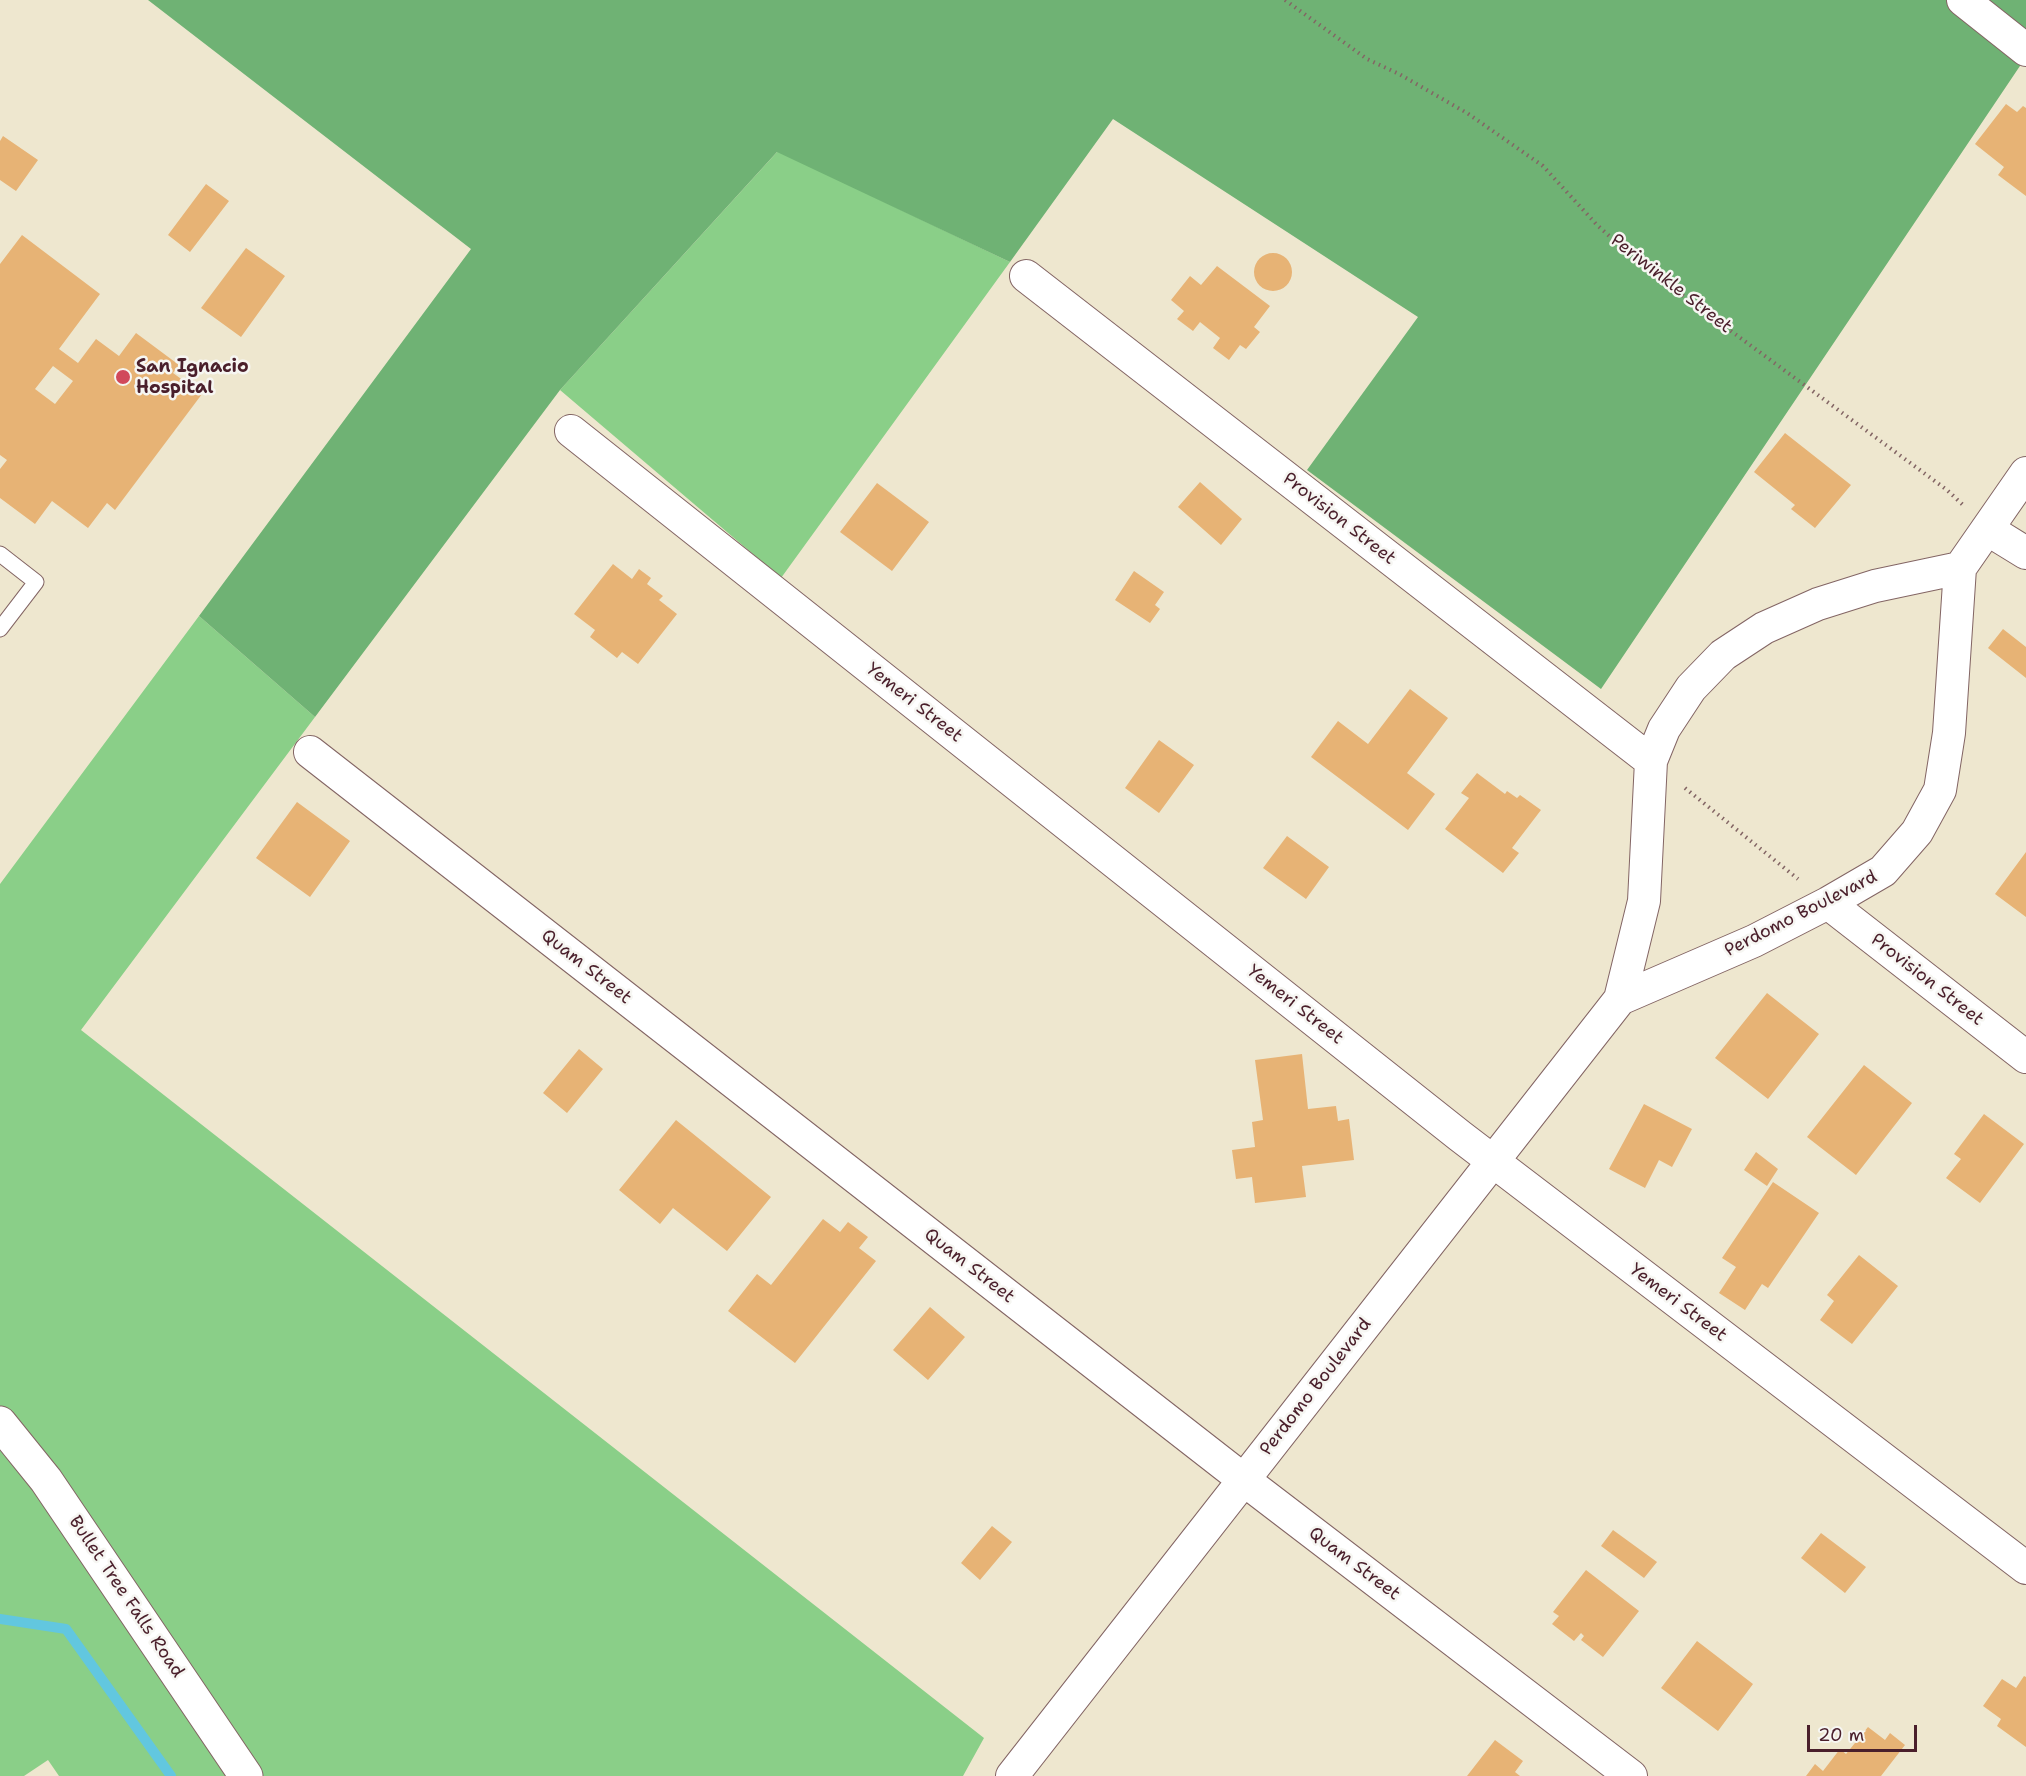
<!DOCTYPE html>
<html>
<head>
<meta charset="utf-8">
<style>
  body { margin:0 }
  #map { position:relative; width:2026px; height:1776px; overflow:hidden; background:#eee7cf; font-family:"Shantell Sans",sans-serif }
  canvas { display:block }
  .scale { position:absolute; left:1807px; top:1725px; width:110px; height:27px; box-sizing:border-box; border:3px solid #4a1f2b; border-top:0; padding-left:8px; font-size:18px; line-height:21px; white-space:nowrap; color:#4a1f2b; -webkit-text-stroke:4px #f6f6f2; paint-order:stroke }
</style>
</head>
<body>
<div id="map">
<canvas width="2026" height="1776"></canvas>
<div class="scale">20 m</div>
</div>
<script>
const g = document.querySelector('canvas').getContext('2d');
g.lineJoin = 'round';
function paint(path, color) { g.fillStyle = color; g.fill(path, 'evenodd'); }
function strokePath(path, color, width, dash) { g.strokeStyle = color; g.lineWidth = width; g.lineCap = dash ? 'butt' : 'round'; g.setLineDash(dash || []); g.stroke(path); }
function write(font, color, halo, rows, align = 'center') {
  g.font = font + ' "Shantell Sans",sans-serif'; g.lineWidth = 5; g.setLineDash([]); g.textBaseline = 'middle'; g.strokeStyle = halo; g.fillStyle = color; for (const [text, x, y, turn = 0] of rows) {
    g.save(); g.translate(x, y); g.rotate((+turn || 0) * Math.PI / 180); g.textAlign = isNaN(turn) ? turn : align; if (halo) g.strokeText(text, 0, 0); g.fillText(text, 0, 0); g.restore();
  }
}
paint(new Path2D(`
  M 778,151 L 1010,262 L 781,578 L 560,390 Z
  M 199,616 L 315,717 L 81,1030 L 984,1738 L 963,1776 L 59,1776 L 48,1760 L 24,1776 L 0,1776 L 0,884 Z`), '#8acf88');
paint(new Path2D(`
  M 148,0 L 2026,0 L 2026,57 L 1601,689 L 1307,470 L 1418,317 L 1113,119 L 1010,262 L 777,152 L 560,390 L 315,717 L 199,616 L 471,249 Z`), '#6fb274');
strokePath(new Path2D(`
  M 0,1619 L 66,1629 L 171,1776`), '#62c7df', 10);
paint(new Path2D(`
  M 2006,104 L 2017,112 L 2023,106 L 2026,108 L 2026,196 L 1998,175 L 2004,167 L 1975,144 Z
  M 3,136 L 38,160 L 16,191 L 0,180 L 0,141 Z
  M 206,184 L 229,201 L 190,252 L 168,235 Z
  M 22,235 L 100,294 L 59,349 L 78,363 L 96,339 L 119,356 L 136,333 L 179,365 L 173,373 L 202,394 L 115,510 L 107,503 L 88,528 L 52,501 L 35,524 L 0,498 L 0,469 L 7,460 L 0,455 L 0,264 ZM 53,366 L 73,381 L 55,404 L 35,389 Z
  M 246,248 L 285,276 L 241,337 L 201,308 Z
  M1254 272a19 19 0 1 1 38 0a19 19 0 1 1-38 0Z
  M 1217,266 L 1270,306 L 1254,327 L 1260,332 L 1246,349 L 1240,345 L 1229,360 L 1213,348 L 1220,338 L 1200,322 L 1193,331 L 1177,319 L 1184,311 L 1171,300 L 1190,276 L 1201,285 Z
  M 1785,433 L 1851,485 L 1815,528 L 1791,509 L 1795,505 L 1754,472 Z
  M 1200,482 L 1242,519 L 1221,545 L 1178,507 Z
  M 877,483 L 929,522 L 892,571 L 840,532 Z
  M 613,564 L 632,579 L 639,569 L 651,578 L 647,584 L 663,596 L 659,600 L 677,614 L 638,664 L 622,652 L 617,658 L 590,637 L 595,630 L 574,614 Z
  M 1134,571 L 1164,592 L 1155,605 L 1160,609 L 1150,623 L 1115,600 Z
  M 2003,629 L 2026,647 L 2026,678 L 1988,648 Z
  M 1410,689 L 1448,718 L 1407,773 L 1435,794 L 1408,830 L 1311,757 L 1338,721 L 1368,744 Z
  M 1159,740 L 1194,765 L 1159,813 L 1125,788 Z
  M 1477,773 L 1505,794 L 1507,791 L 1517,798 L 1520,795 L 1541,810 L 1512,848 L 1519,853 L 1503,873 L 1445,829 L 1469,798 L 1461,793 Z
  M 297,802 L 350,841 L 310,897 L 256,858 Z
  M 1287,836 L 1329,867 L 1306,899 L 1263,868 Z
  M 2026,852 L 2026,917 L 1995,894 Z
  M 1767,993 L 1819,1034 L 1768,1099 L 1715,1058 Z
  M 579,1049 L 603,1069 L 567,1113 L 543,1093 Z
  M 1302,1054 L 1308,1109 L 1336,1106 L 1338,1121 L 1349,1119 L 1354,1160 L 1302,1166 L 1306,1197 L 1255,1203 L 1252,1177 L 1236,1179 L 1232,1150 L 1255,1147 L 1252,1122 L 1263,1120 L 1255,1060 Z
  M 1864,1065 L 1912,1103 L 1856,1175 L 1807,1137 Z
  M 1644,1104 L 1692,1129 L 1672,1167 L 1659,1160 L 1645,1188 L 1609,1169 Z
  M 1984,1114 L 2024,1144 L 1980,1203 L 1946,1178 L 1961,1159 L 1954,1154 Z
  M 676,1120 L 771,1197 L 727,1251 L 673,1208 L 660,1224 L 619,1190 Z
  M 1756,1152 L 1778,1169 L 1767,1186 L 1744,1170 Z
  M 1773,1182 L 1819,1213 L 1768,1288 L 1762,1284 L 1745,1310 L 1719,1293 L 1736,1267 L 1722,1258 Z
  M 823,1219 L 840,1232 L 848,1222 L 868,1237 L 859,1248 L 876,1261 L 795,1363 L 728,1311 L 757,1274 L 771,1285 Z
  M 1859,1255 L 1898,1286 L 1852,1344 L 1820,1320 L 1834,1301 L 1827,1295 Z
  M 930,1307 L 965,1337 L 928,1380 L 893,1350 Z
  M 992,1526 L 1012,1542 L 980,1580 L 961,1563 Z
  M 1613,1530 L 1657,1562 L 1644,1578 L 1601,1546 Z
  M 1821,1533 L 1866,1567 L 1845,1593 L 1801,1558 Z
  M 1586,1570 L 1639,1611 L 1603,1657 L 1581,1640 L 1584,1636 L 1581,1633 L 1574,1641 L 1552,1624 L 1559,1616 L 1553,1612 Z
  M 1697,1641 L 1753,1684 L 1718,1731 L 1661,1688 Z
  M 2024,1676 L 2026,1677 L 2026,1747 L 1997,1726 L 2001,1719 L 1983,1706 L 2002,1679 L 2016,1688 Z
  M 1868,1727 L 1885,1740 L 1890,1733 L 1905,1745 L 1881,1776 L 1806,1776 L 1815,1764 L 1823,1771 L 1840,1749 L 1846,1754 Z
  M 1495,1740 L 1523,1761 L 1515,1772 L 1520,1776 L 1467,1776 Z`), '#e7b375');
const service = new Path2D(`
  M 0,554 L 36,582 L 0,629`);
const minor = new Path2D(`
  M 1963,0 L 2026,50
  M 1026,276 L 1651,761
  M 571,431 L 1460,1136 L 2026,1568
  M 1987,529 L 2026,553
  M 310,752 L 1244,1480 L 1631,1776
  M 1828,903 L 2026,1057
  M 1620,999 L 1754,941 L 1828,903 L 1883,871 L 1917,832 L 1940,790 L 1949,733 L 1960,568 L 2026,473
  M 1012,1776 L 1620,999 L 1644,901 L 1651,761 L 1664,729 L 1691,688 L 1723,655 L 1764,628 L 1818,604 L 1875,586 L 1960,568`);
const secondary = new Path2D(`
  M 0,1423 L 46,1480 L 246,1776`);
strokePath(service, '#836564', 17);
strokePath(minor, '#836564', 34);
strokePath(secondary, '#836564', 35);
strokePath(new Path2D(`
  M 1285,0 L 1367,59 L 1399,74 L 1467,113 L 1543,166 L 1597,225 L 1644,267 L 1947,490 L 1963,505
  M 1685,788 L 1798,879`), '#836564', 4, [1.5, 4.5]);
strokePath(service, '#fff', 15);
strokePath(minor, '#fff', 32);
strokePath(secondary, '#fff', 33);
for (const [x, y, r, color] of [
  [123,377,8,"#d1495b"]
]) { const dot = new Path2D(); dot.arc(x, y, r, 0, 2 * Math.PI); g.fillStyle = color; g.fill(dot); strokePath(dot, '#f6f6f2', 2); }
write('18px', '#4a1f2b', '#f6f6f2', [
  ["Periwinkle Street",1671,284,38],
  ["Provision Street",1339,519,38],
  ["Yemeri Street",914,703,38],
  ["Perdomo Boulevard",1801,914,-27],
  ["Quam Street",586,967,38],
  ["Provision Street",1927,980,38],
  ["Yemeri Street",1295,1005,38],
  ["Quam Street",969,1266,38],
  ["Yemeri Street",1678,1303,37],
  ["Perdomo Boulevard",1316,1387,-52],
  ["Quam Street",1354,1564,37],
  ["Bullet Tree Falls Road",126,1597,56]
]);
write('bold 18px', '#4a1f2b', '#f6f6f2', [
  ["San Ignacio",136,367],
  ["Hospital",136,388]
], 'left');
</script>
</body>
</html>
